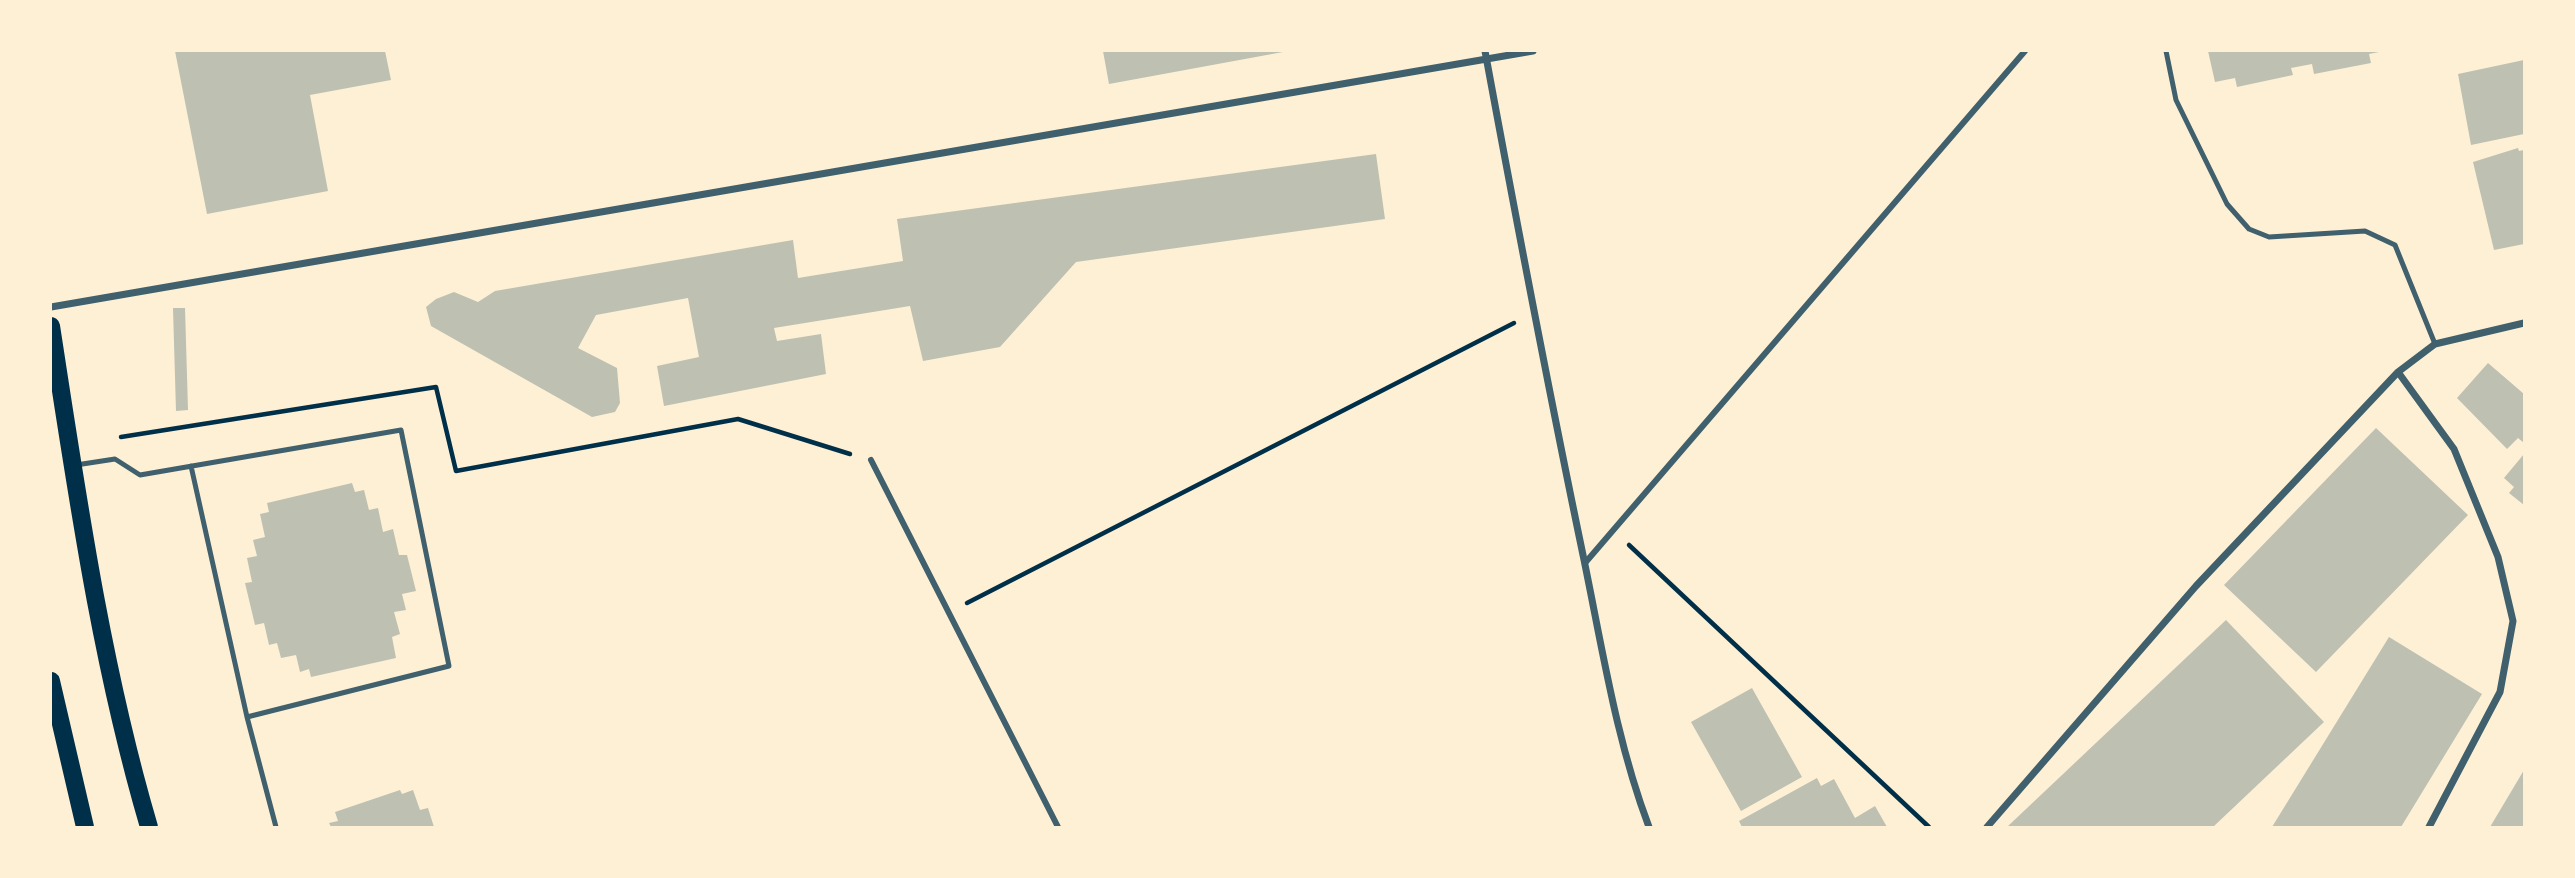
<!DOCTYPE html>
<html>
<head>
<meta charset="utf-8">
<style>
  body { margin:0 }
  #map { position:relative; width:2575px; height:878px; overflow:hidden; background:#fdf0d5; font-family:"Varela Round",sans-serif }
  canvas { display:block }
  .frame { position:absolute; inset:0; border:52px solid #fdf0d5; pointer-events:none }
</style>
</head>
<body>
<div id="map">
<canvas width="2575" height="878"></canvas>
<div class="frame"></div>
</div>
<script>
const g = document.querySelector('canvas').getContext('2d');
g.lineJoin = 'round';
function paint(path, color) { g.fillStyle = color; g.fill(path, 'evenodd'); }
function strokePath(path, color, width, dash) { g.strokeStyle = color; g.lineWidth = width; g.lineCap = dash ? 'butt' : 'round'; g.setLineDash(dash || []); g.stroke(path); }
paint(new Path2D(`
  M 175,51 L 385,51 L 391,80 L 310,95 L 328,191 L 207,214 Z
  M 1103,51 L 1283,51 L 1283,52 L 1109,84 Z
  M 2208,51 L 2379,51 L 2379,52 L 2369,54 L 2371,63 L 2314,74 L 2312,64 L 2291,68 L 2293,75 L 2237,87 L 2235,78 L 2215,82 Z
  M 2524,60 L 2524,134 L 2471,145 L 2458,74 Z
  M 2518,148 L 2519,151 L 2524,150 L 2524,244 L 2494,250 L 2473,162 Z
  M 1376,154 L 1385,219 L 1076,262 L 1000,347 L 923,361 L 910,306 L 774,328 L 777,341 L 821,334 L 826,374 L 664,406 L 657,366 L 699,357 L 688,298 L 596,315 L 578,348 L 617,368 L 620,403 L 615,412 L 592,417 L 431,326 L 426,307 L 436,299 L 454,292 L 478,302 L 495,291 L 793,240 L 798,278 L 903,261 L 897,219 Z
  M 173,308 L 185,308 L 188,410 L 176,411 Z
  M 2488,363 L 2524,394 L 2524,443 L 2518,438 L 2507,449 L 2457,398 Z
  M 2376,428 L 2468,515 L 2316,672 L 2224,585 Z
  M 2524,454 L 2524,505 L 2509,493 L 2514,487 L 2504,478 Z
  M 352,483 L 355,492 L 364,490 L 369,510 L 378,508 L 383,532 L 393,529 L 399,555 L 407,555 L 416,591 L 402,594 L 406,610 L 394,612 L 400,634 L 392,637 L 396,658 L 311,677 L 309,669 L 300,672 L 296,655 L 281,658 L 277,643 L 269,645 L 264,623 L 255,625 L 245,583 L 252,582 L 247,558 L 257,556 L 253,540 L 265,537 L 260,514 L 269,512 L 267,503 Z
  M 2226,620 L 2324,722 L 2213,827 L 2007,827 Z
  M 2389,637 L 2482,694 L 2401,827 L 2272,827 Z
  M 1752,688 L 1802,777 L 1741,811 L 1691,722 Z
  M 2524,770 L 2524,827 L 2490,827 Z
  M 1817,778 L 1821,786 L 1834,779 L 1855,818 L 1875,806 L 1887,827 L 1742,827 L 1739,821 Z
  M 400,790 L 402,794 L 413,790 L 420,810 L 428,808 L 434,827 L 331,827 L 329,823 L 338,821 L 335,812 Z`), '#bec0b2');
strokePath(new Path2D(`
  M 121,437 L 436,387 L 456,471 L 738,419 L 850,454
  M 1629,545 L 1929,827
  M 967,603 L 1514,323`), '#003049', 4.5);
strokePath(new Path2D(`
  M 2166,51 L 2176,100 L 2227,204 L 2249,229 L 2269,237 L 2365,231 L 2395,245 L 2435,344
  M 76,465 L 115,459 L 140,475 L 401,430 L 449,666 L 247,717
  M 191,466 L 247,717 L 276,827`), '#3f606c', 5);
strokePath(new Path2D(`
  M 871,460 L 1058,827
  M 1585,563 L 2025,51`), '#3f606c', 6);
strokePath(new Path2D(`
  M 1485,51 C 1516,219 1548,387 1583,555 C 1602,646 1616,740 1649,827
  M 51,307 L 1533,51
  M 2398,372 L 2454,449 L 2498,557 L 2513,621 L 2500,692 L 2429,827
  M 1987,827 L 2196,586 L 2398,372 L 2435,344 L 2524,323`), '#3f606c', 7);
strokePath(new Path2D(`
  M 51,326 C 77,494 101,664 149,827
  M 51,681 L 85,827`), '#003049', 18);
</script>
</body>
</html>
